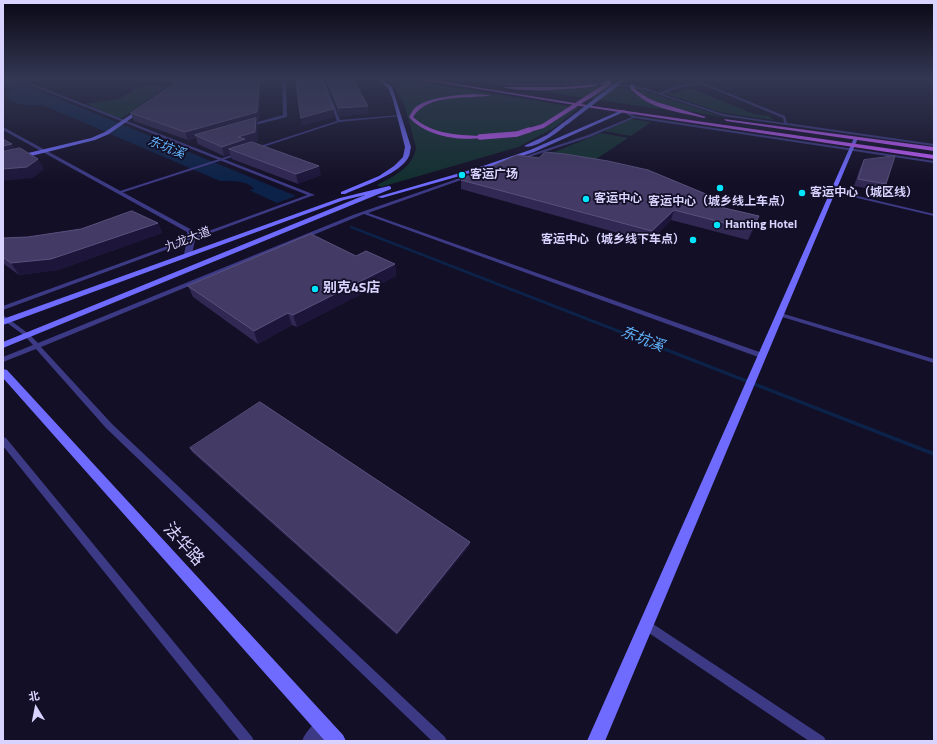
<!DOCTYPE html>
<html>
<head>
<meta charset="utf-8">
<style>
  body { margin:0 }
  #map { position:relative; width:937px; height:744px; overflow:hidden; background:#130f26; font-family:"Titillium Web","Noto Sans SC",sans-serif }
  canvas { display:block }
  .frame { position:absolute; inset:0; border:4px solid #d9d4ff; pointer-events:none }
  .north { position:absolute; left:16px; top:688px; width:40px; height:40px; -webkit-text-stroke:3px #130f26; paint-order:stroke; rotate:350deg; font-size:11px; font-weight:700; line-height:16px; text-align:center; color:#d9d4ff }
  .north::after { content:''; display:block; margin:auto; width:14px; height:18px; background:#d9d4ff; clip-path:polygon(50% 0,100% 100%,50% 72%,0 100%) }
</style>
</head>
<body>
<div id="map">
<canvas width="937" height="744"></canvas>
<div class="frame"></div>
<div class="north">北</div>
</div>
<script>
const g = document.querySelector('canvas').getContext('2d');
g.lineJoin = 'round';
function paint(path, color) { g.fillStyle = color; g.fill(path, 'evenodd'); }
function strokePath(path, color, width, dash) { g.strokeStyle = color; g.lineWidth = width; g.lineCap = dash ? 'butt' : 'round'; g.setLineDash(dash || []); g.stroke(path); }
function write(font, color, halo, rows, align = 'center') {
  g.font = font + ' "Titillium Web","Noto Sans SC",sans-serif'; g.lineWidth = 3.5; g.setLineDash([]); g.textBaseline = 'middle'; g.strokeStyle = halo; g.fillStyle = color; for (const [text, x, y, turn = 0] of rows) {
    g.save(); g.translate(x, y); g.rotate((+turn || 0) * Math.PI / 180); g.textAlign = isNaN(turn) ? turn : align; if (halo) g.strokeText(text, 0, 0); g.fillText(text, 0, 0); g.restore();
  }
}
paint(new Path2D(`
  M 385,79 L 405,79 L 578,108 L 554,128 L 518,147 L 381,187 L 377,185 C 394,176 413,168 416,147 C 410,127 404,89 385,79 Z
  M 152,85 L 167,86 L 122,118 L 111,117 L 87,104 L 117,99 L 130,93 L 137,87 Z
  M 598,85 L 627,88 L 639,97 L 676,111 L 529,90 L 566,89 Z
  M 690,88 L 754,114 L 769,116 L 774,120 L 719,112 L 664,93 L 665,91 L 674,93 Z
  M 641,90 L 718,115 L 732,118 C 710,115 653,107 639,91 Z
  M 631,119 L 651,122 L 631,136 L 604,131 Z
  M 601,133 L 628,138 L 593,161 L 542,157 Z`), '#12302f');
paint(new Path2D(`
  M 3,79 L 11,79 L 31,87 L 296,196 L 277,203 L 249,190 L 254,189 C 248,180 230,181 220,181 L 43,105 C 31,106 14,105 6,97 L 6,93 L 12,90 L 3,85 Z`), '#0c2248');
paint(new Path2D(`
  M 350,226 L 352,226 L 934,452 L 934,456 L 350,228 Z`), '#0c2248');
paint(new Path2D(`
  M 322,79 L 324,79 L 340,120 L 400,115 L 402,116 L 339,122 L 254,150 L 254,148 L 337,121 Z
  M 471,79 L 495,82 L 526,84 L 589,82 L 617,84 L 645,88 L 659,93 L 676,86 L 701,82 L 785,116 L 787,123 L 934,144 L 934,146 L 723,116 L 645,90 L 617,86 L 589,84 L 526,86 L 495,84 ZM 701,84 L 783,118 L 784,123 L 723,114 L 662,94 L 678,88 Z
  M 623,110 L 625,110 L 635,116 L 934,161 L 934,163 L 634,118 L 590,137 L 520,160 L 517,159 L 588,135 L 632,117 L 623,112 Z
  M 238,153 L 241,154 L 121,193 L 117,192 Z
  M 477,172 L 479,173 L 478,174 L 368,213 L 765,354 L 766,356 L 763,358 L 761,358 L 364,214 L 41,347 L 112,424 L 445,737 L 447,741 L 432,741 L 106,428 L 36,349 L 3,362 L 3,357 L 33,345 L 25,336 L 3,320 L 3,315 L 29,334 L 38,343 L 353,215 Z
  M 832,190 L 934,214 L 934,216 L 832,192 Z
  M 310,194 L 314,195 L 3,310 L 3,306 Z
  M 781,313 L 934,359 L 934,363 L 779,316 L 778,315 L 779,314 Z
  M 3,437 L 6,438 L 252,737 L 254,741 L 240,741 L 3,446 Z
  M 647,620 L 824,737 L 826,741 L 809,741 L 643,629 L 642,625 L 643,621 Z`), '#3d3a85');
paint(new Path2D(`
  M 15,79 L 20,79 L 315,195 L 310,196 Z
  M 282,79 L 286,79 L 287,117 L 243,128 L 243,126 L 283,115 Z
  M 3,127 L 192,230 L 195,240 L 192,254 L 188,256 L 184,254 L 187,240 L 187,232 L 3,130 Z
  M 324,718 L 330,721 L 333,727 L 330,733 L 323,741 L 302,741 C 306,731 314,722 324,718 Z`), '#3d3a85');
paint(new Path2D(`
  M 169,79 L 179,81 L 176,88 L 168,92 L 166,91 L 173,86 L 175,82 Z
  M 377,79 L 381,79 L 392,87 L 411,147 C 410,150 410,154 409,156 C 402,173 361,187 345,194 L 341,194 L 341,192 L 379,176 L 394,166 L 403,157 L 405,147 L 393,100 L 388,88 Z
  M 622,79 L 626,79 L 618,85 L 616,85 Z
  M 142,107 L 146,108 L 109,134 L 95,140 L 3,163 L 3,159 L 91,138 L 105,132 Z
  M 622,110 L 626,111 L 534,152 L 481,170 L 382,198 L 377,197 L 477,168 L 530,150 Z
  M 564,122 L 568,123 C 562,130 533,151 524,146 L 547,135 Z
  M 856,137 L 858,138 L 605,741 L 587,741 L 854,138 Z
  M 389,186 L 391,187 L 391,189 L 3,348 L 3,342 L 365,195 L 344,200 L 3,325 L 3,319 L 340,198 Z
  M 3,369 L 7,370 L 343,735 L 346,741 L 325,741 L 3,378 Z`), '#6f6bff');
paint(new Path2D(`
  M 418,79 L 426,79 L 599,107 L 934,155 L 934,159 L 599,109 Z
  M 609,79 L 614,79 L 604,84 L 601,83 Z
  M 596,84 L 597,86 C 580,89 517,93 503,87 L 562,87 Z
  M 633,88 L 648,98 L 657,102 L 706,117 L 704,118 C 680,112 648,109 631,89 Z
  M 472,94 L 491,95 C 486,97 479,96 473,97 C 452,98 425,98 413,117 C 432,134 456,135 480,136 L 482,138 C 458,141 425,136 409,117 C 411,114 412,111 414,109 C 425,97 457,95 472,94 Z
  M 724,119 L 934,147 L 934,151 L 726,121 Z`), '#c25bff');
strokePath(new Path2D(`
  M 566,123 L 617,84`), '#6f6bff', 4);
strokePath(new Path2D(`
  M 632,86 L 633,89
  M 526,131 L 543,126 L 610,83`), '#c25bff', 4);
strokePath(new Path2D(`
  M 480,137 L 517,134 L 529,130`), '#c25bff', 5.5);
paint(new Path2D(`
  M 181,79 L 261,79 L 259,120 L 257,121 L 258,127 L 258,141 L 252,142 L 321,175 L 298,184 L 232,159 L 230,154 L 224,156 L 198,144 L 196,138 L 188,140 L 134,121 L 131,113 Z
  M 326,79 L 353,79 L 369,114 L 340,116 Z
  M 539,158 L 710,205 L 755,227 L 748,240 L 671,220 L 650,242 L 461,189 L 461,180 Z
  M 864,160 L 886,184 L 882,191 L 854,186 L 860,168 Z
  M 158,223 L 162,233 L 58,270 L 19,275 L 4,264 L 3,264 L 3,238 L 28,237 Z
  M 356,256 L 395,264 L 396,276 L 297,327 L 292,325 L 258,344 L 193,297 L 188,286 Z
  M 190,448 L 470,542 L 470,545 L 397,635 L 192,452 Z`), '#312854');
paint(new Path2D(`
  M 259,79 L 261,79 L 259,120 L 257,121 L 258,127 L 258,141 L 229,149 L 230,154 L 224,156 L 222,147 L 195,135 L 196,138 L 188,140 L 185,132 Z
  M 368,106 L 369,114 L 340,116 L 339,108 Z
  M 333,109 L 334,117 L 302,126 L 301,118 Z
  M 12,144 L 18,154 L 3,158 L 3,146 Z
  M 38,159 L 44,169 L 33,178 L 3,181 L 3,169 Z
  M 319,166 L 321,175 L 298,184 L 296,174 Z
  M 713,197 L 709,208 L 707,204 Z
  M 674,210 L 671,220 L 650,242 L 652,231 Z
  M 759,216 L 755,227 L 748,240 L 752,230 Z
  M 158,223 L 162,233 L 58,270 L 19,275 L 11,263 Z
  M 395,264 L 396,276 L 297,327 L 293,315 Z
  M 288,313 L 292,325 L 258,344 L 254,331 Z
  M 470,542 L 470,545 L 397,635 L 397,633 Z`), '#1d163a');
const building = new Path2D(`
  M 181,79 L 259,79 L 257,112 L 185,132 L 131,113 Z
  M 296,79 L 322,79 L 333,109 L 301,118 Z
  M 327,79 L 353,79 L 368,106 L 339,108 Z
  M 256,118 L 255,132 L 238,137 L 245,139 L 222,147 L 195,135 Z
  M 3,139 L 12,144 L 3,146 Z
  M 252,142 L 319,166 L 296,174 L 229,149 Z
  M 20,148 L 38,159 L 27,167 L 3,169 L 3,152 Z
  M 545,152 L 565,154 L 608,161 L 648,170 L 713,197 L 707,204 L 759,216 L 752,230 L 674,210 L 652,231 L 461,180 L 517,155 L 539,158 Z
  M 895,156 L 886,184 L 858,179 L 864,160 Z
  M 132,211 L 158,223 L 51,259 L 11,263 L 3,257 L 3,238 L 28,237 L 81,229 Z
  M 311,234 L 356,256 L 366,251 L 395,264 L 293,315 L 288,313 L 254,331 L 188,286 Z
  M 260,402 L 470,542 L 397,633 L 190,448 Z`);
paint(building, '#433a66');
strokePath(building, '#5a527e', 1);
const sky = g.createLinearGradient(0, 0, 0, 183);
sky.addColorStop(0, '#0a0815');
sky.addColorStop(0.43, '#333752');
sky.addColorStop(1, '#33375200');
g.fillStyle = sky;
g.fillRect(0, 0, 937, 183);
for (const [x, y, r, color] of [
  [462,175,4,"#00e5ff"],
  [720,188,4,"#00e5ff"],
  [802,193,4,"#00e5ff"],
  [586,199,4,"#00e5ff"],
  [717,225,4,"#00e5ff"],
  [693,240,4,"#00e5ff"],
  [315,289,4,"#00e5ff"]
]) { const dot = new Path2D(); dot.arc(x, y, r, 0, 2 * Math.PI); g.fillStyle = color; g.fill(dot); strokePath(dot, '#130f26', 1.5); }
write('bold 12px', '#d9d4ff', '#130f26', [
  ["客运广场",470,175],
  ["客运中心（城区线）",810,193],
  ["客运中心",594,199],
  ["客运中心（城乡线上车点）",720,202,"center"],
  ["Hanting Hotel",725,225],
  ["客运中心（城乡线下车点）",685,240,"right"]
], 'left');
write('12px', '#d9d4ff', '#130f26', [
  ["九龙大道",188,240,-21]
]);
write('italic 13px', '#62b6ff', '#130f26', [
  ["东坑溪",166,148,22]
]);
write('bold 14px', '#d9d4ff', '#130f26', [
  ["别克4S店",323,289]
], 'left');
write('italic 15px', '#62b6ff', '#130f26', [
  ["东坑溪",642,340,21]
]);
write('17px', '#d9d4ff', '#130f26', [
  ["法华路",183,545,48]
]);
</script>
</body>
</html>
